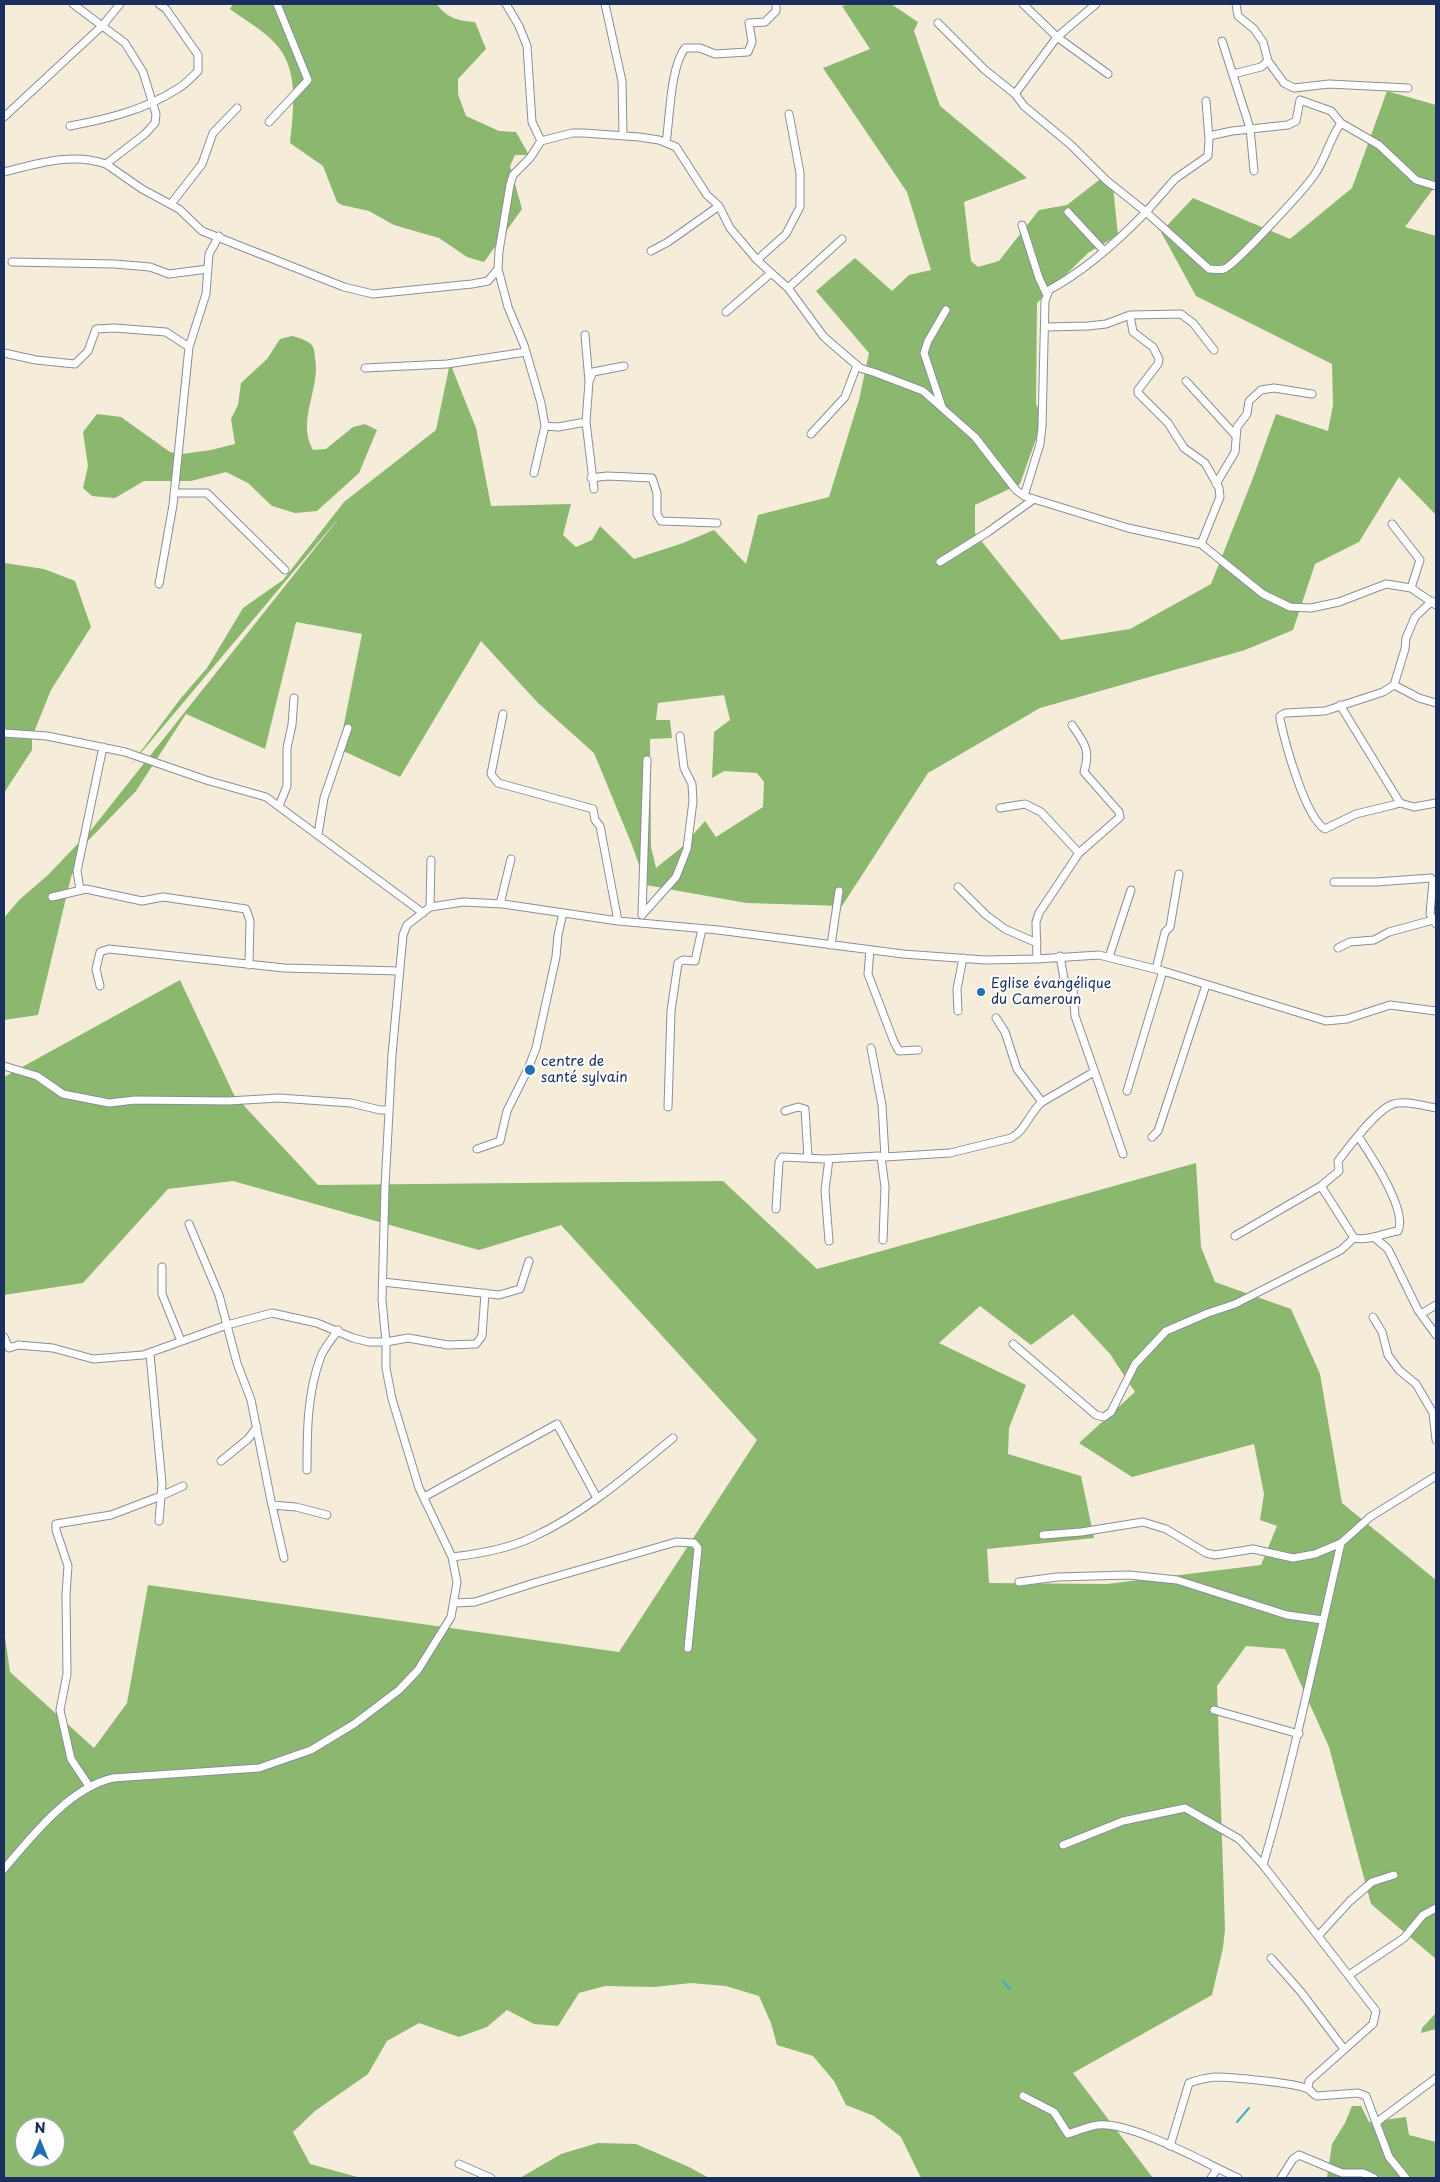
<!DOCTYPE html>
<html>
<head>
<meta charset="utf-8">
<style>
  body { margin:0 }
  #map { position:relative; width:1440px; height:2182px; overflow:hidden; background:#f5edda; font-family:"Playpen Sans",sans-serif }
  canvas { display:block }
  .frame { position:absolute; inset:0; border:5px solid #1b2f5e; pointer-events:none }
  .north { position:absolute; left:15px; top:2117px; width:50px; height:50px; box-sizing:border-box; background:#fff; border:1px solid #a4acbf; border-radius:50%; rotate:0deg; font-size:14px; font-weight:700; line-height:20px; text-align:center; color:#1b2f5e }
  .north::after { content:''; display:block; margin:auto; width:18px; height:22px; background:#1f6fb2; clip-path:polygon(50% 0,100% 100%,50% 72%,0 100%) }
</style>
</head>
<body>
<div id="map">
<canvas width="1440" height="2182"></canvas>
<div class="frame"></div>
<div class="north">N</div>
</div>
<script>
const g = document.querySelector('canvas').getContext('2d');
g.lineJoin = 'round';
function paint(path, color) { g.fillStyle = color; g.fill(path, 'evenodd'); }
function strokePath(path, color, width, dash) { g.strokeStyle = color; g.lineWidth = width; g.lineCap = dash ? 'butt' : 'round'; g.setLineDash(dash || []); g.stroke(path); }
function write(font, color, halo, rows, align = 'center') {
  g.font = font + ' "Playpen Sans",sans-serif'; g.lineWidth = 4; g.setLineDash([]); g.textBaseline = 'middle'; g.strokeStyle = halo; g.fillStyle = color; for (const [text, x, y, turn = 0] of rows) {
    g.save(); g.translate(x, y); g.rotate((+turn || 0) * Math.PI / 180); g.textAlign = isNaN(turn) ? turn : align; if (halo) g.strokeText(text, 0, 0); g.fillText(text, 0, 0); g.restore();
  }
}
paint(new Path2D(`
  M 233,4 L 437,4 C 446,18 459,21 475,22 L 486,49 L 458,79 L 458,94 L 466,116 L 499,131 L 516,132 L 529,155 L 515,155 L 510,166 L 522,209 L 484,262 L 467,257 L 439,238 L 394,225 L 369,211 L 342,205 L 337,202 L 323,166 L 290,143 C 293,113 299,73 279,48 C 267,32 246,21 230,9 Z
  M 853,4 L 891,4 L 918,22 L 914,31 L 940,106 L 1027,178 L 964,202 L 971,261 L 978,267 L 999,261 L 1039,210 L 1067,205 L 1099,180 L 1113,187 L 1118,235 L 1088,253 L 1037,303 L 1036,404 L 1043,419 L 1020,484 L 975,505 L 975,533 L 1061,640 L 1130,629 L 1211,584 L 1253,478 L 1276,414 L 1328,431 L 1333,405 L 1332,364 L 1196,296 L 1161,232 L 1193,198 L 1290,239 L 1352,188 L 1387,91 L 1436,105 L 1436,185 L 1405,227 L 1436,236 L 1436,515 L 1399,477 L 1359,542 L 1315,564 L 1293,630 L 1245,650 L 1040,708 L 928,773 L 842,906 L 746,903 L 646,885 L 632,845 L 594,753 L 538,703 L 481,641 L 400,777 L 339,749 L 362,634 L 296,622 L 265,749 L 186,714 L 136,791 L 85,844 L 71,877 L 38,1015 L 4,1020 L 4,918 L 19,900 L 48,875 L 91,830 L 343,513 L 129,767 L 181,698 L 207,668 L 243,608 L 283,580 L 344,502 L 436,430 L 450,363 L 476,428 L 491,506 L 571,504 L 563,535 L 576,547 L 592,540 L 600,526 L 634,559 L 683,543 L 714,530 L 746,564 L 758,515 L 829,497 L 859,400 L 869,353 L 816,291 L 855,258 L 892,291 L 909,275 L 931,270 L 907,192 L 823,68 L 870,49 L 842,6 ZM 724,695 L 730,720 L 714,732 L 712,778 L 724,771 L 757,773 L 764,782 L 763,807 L 716,837 L 705,821 L 682,847 L 656,868 L 651,847 L 650,739 L 672,738 L 670,720 L 656,720 L 658,703 Z
  M 292,336 C 299,338 309,340 313,347 C 314,349 315,355 315,358 C 321,389 296,420 313,450 L 326,449 L 353,427 L 365,424 L 377,430 L 359,473 L 317,511 L 295,513 L 272,506 L 248,483 L 226,472 L 191,481 L 144,481 L 115,498 L 92,496 L 83,488 L 88,466 L 83,432 L 97,414 L 121,417 L 170,452 L 182,454 L 211,450 L 235,444 L 231,419 L 238,405 L 241,383 L 267,359 L 280,339 Z
  M 4,563 L 44,569 L 75,581 L 91,627 L 51,690 L 32,737 L 32,750 L 4,793 Z
  M 180,980 L 234,1095 L 318,1185 L 723,1181 L 817,1269 L 1196,1163 L 1201,1247 L 1215,1282 L 1291,1309 L 1320,1374 L 1342,1503 L 1436,1580 L 1436,1959 L 1371,1904 L 1329,1747 L 1285,1649 L 1246,1646 L 1217,1686 L 1225,1929 L 1223,1948 L 1212,1995 L 1073,2073 L 1153,2178 L 921,2178 L 901,2137 L 874,2116 L 846,2105 L 834,2081 L 813,2056 L 777,2045 L 771,2023 L 759,1996 L 726,1986 L 691,1983 L 654,1987 L 605,1986 L 579,1993 L 558,2026 L 534,2024 L 507,2010 L 487,2027 L 459,2037 L 419,2023 L 387,2041 L 368,2074 L 315,2111 L 293,2132 L 310,2164 L 361,2178 L 4,2178 L 4,1630 L 10,1672 L 94,1748 L 127,1703 L 148,1585 L 619,1652 L 757,1440 L 561,1225 L 479,1250 L 233,1181 L 168,1189 L 83,1283 L 4,1295 L 4,1077 ZM 980,1306 L 1031,1345 L 1073,1314 L 1110,1354 L 1135,1392 L 1079,1443 L 1132,1477 L 1254,1444 L 1264,1494 L 1260,1520 L 1277,1526 L 1261,1565 L 1107,1584 L 989,1583 L 987,1549 L 1094,1538 L 1081,1476 L 1008,1454 L 1009,1428 L 1026,1385 L 939,1343 ZM 25,2127 L 55,2127 L 55,2157 L 25,2157 Z
  M 1436,2013 L 1436,2029 L 1421,2033 L 1422,2028 Z
  M 1352,2106 L 1361,2106 L 1369,2122 L 1406,2117 L 1409,2135 L 1436,2142 L 1436,2178 L 1327,2178 L 1332,2144 L 1345,2123 Z
  M 598,2143 L 636,2144 L 689,2167 L 709,2178 L 520,2178 L 561,2154 Z`), '#8bb76f');
strokePath(new Path2D(`
  M 1003,1981 L 1010,1989
  M 1237,2122 L 1249,2108`), '#42aac2', 2);
const minor = new Path2D(`
  M 73,4 L 125,43 L 143,72 L 156,114 L 155,123 L 145,134 L 106,164
  M 506,4 L 519,26 L 527,46 L 532,122 L 541,141
  M 605,4 L 622,81 L 623,135
  M 1023,4 L 1057,37 L 1108,74
  M 1236,4 L 1238,16 L 1254,29 L 1263,42 L 1268,61 L 1284,83 L 1294,88 L 1329,84 L 1408,88
  M 938,23 L 985,70 L 1015,94
  M 1222,41 L 1250,128 L 1254,171
  M 1233,74 L 1261,67 L 1268,61
  M 1206,101 L 1209,139 L 1208,156 L 1175,179 L 1146,212 L 1209,269 C 1213,269 1220,270 1224,269 C 1235,265 1307,187 1315,174 C 1326,158 1329,140 1341,123
  M 4,117 L 103,25 L 120,4
  M 269,122 L 308,80 L 277,4
  M 70,126 C 107,119 145,110 177,89 C 185,85 192,77 198,71 L 198,55 L 166,9 L 159,4
  M 1209,136 L 1232,131 L 1288,125 L 1296,121 L 1300,100 L 1331,111 L 1341,123 L 1379,145 L 1416,180 L 1436,186
  M 666,143 C 670,117 670,68 685,48 L 700,48 L 715,54 L 748,52 L 752,42 L 749,23 L 765,22 L 776,11 L 776,4
  M 4,172 C 36,164 72,152 106,164 L 142,189 L 179,209 L 202,231 L 344,287 L 373,294 L 472,284 L 488,281 L 498,269 L 499,251 L 510,185 L 513,175 L 530,158 L 541,141 L 572,133 L 584,133 L 639,137 L 659,140 L 676,147 L 707,195 L 719,206 L 730,228 L 757,260 L 788,288 L 824,337 L 860,368 L 876,373 L 923,391 L 975,437 L 1016,490 L 1024,496 L 1128,528 L 1201,544 L 1263,594 L 1290,607 L 1311,608 L 1339,602 L 1386,584 L 1411,588 L 1436,605
  M 171,204 L 202,164 L 213,133 L 237,108
  M 1068,212 L 1104,251
  M 1022,225 L 1039,278 L 1047,295
  M 651,251 L 668,242 L 719,206
  M 757,260 L 786,234 L 800,207 L 800,173 L 789,114
  M 12,262 L 114,264 L 150,267 L 169,274 L 208,269
  M 498,269 L 508,307 L 524,345 L 541,403 L 545,426 L 534,473
  M 788,288 L 842,239
  M 726,312 L 771,273
  M 1130,315 L 1133,332 L 1153,347 L 1159,359 L 1158,364 L 1138,390 L 1138,393 L 1168,423 L 1184,448 L 1205,463 L 1219,488 L 1220,497 L 1201,544
  M 1045,327 L 1088,326 L 1106,324 L 1130,315 L 1181,314 L 1193,323 L 1214,350
  M 585,335 L 589,382 L 586,422 L 594,489
  M 4,353 L 36,360 L 75,364 L 88,351 L 96,329 L 115,328 L 166,332 L 189,347
  M 365,368 L 447,364 L 526,352
  M 590,379 L 593,372 L 624,366
  M 1186,381 L 1236,436
  M 942,407 L 924,353 L 928,341 L 946,310
  M 545,426 L 558,427 L 586,422
  M 811,434 L 845,397 L 857,365
  M 591,478 L 607,476 L 652,478 L 657,493 L 657,514 L 661,521 L 717,523
  M 1216,484 L 1235,452 L 1237,427 L 1247,414 L 1249,401 L 1261,390 L 1274,388 L 1312,394
  M 174,493 L 207,493 L 285,570
  M 1024,496 L 1040,444 L 1042,427 L 1045,301 L 1049,290 C 1086,270 1117,242 1146,212 L 1107,181 L 1071,145 L 1024,106 L 1015,94 L 1057,37 L 1096,4
  M 1392,524 L 1420,560 L 1411,588
  M 940,562 L 988,532 L 1034,499
  M 159,584 L 173,505 L 189,347 L 206,294 L 209,254 L 219,236
  M 1394,685 L 1405,649 L 1406,638 L 1415,617 L 1432,601
  M 1436,703 L 1419,698 L 1394,685 L 1383,692 L 1325,711 L 1285,713 L 1280,716 L 1280,719 C 1285,743 1305,817 1325,829 L 1356,814 L 1393,805 L 1400,803 L 1414,807 L 1436,803
  M 1340,705 L 1400,803
  M 503,714 L 491,774 L 498,783 L 593,809 L 595,820 L 600,826 L 618,921
  M 4,733 L 47,736 L 125,752 L 206,780 L 266,797 L 423,913
  M 279,806 L 287,786 L 287,748 L 292,725 L 294,698
  M 1000,808 L 1025,804 L 1041,812 L 1079,853
  M 318,834 L 324,798 L 348,728
  M 1334,882 L 1376,882 L 1431,878 L 1433,881 L 1430,914 L 1436,924
  M 958,887 L 986,915 L 1005,929 L 1037,943
  M 80,890 L 77,871 L 103,747
  M 52,897 L 86,889 L 142,901 L 163,897 L 246,909 L 250,921 L 249,965
  M 500,904 L 511,859
  M 430,907 L 431,860
  M 642,915 L 676,877 L 687,849 L 693,801 L 692,784 L 684,768 L 680,736
  M 642,915 L 647,760
  M 831,945 L 839,891
  M 1338,948 L 1350,942 L 1374,940 L 1389,932 L 1433,920
  M 870,950 L 868,974 L 894,1042 L 899,1051 L 918,1050
  M 1109,957 L 1131,890
  M 1037,959 L 1036,922 L 1039,913 L 1079,853 L 1120,817 L 1119,812 L 1084,772 C 1091,749 1084,743 1072,725
  M 1156,969 L 1165,932 L 1170,927 L 1179,874
  M 100,986 L 96,969 L 100,952 L 109,949 L 284,968 L 399,971
  M 958,1011 L 957,989 L 963,958
  M 996,1018 L 1005,1032 L 1017,1069 L 1042,1102
  M 871,1048 L 882,1105 L 885,1157
  M 4,1066 L 37,1076 L 63,1094 L 109,1103 L 135,1100 L 228,1101 L 279,1098 L 351,1103 L 380,1110 L 389,1110
  M 1094,1070 L 1123,1154
  M 1127,1091 L 1163,971
  M 668,1107 L 671,1011 L 678,963 L 683,960 L 695,961 L 702,929
  M 785,1111 L 798,1107 L 805,1109 L 808,1158
  M 1152,1137 L 1158,1131 L 1206,985
  M 477,1149 L 500,1141 L 507,1111 L 528,1069 L 536,1048 L 556,957 L 558,935 L 563,913
  M 881,1157 L 885,1187 L 883,1240
  M 829,1159 L 825,1190 L 829,1241
  M 1321,1186 L 1354,1238 C 1370,1241 1383,1233 1398,1231 C 1408,1210 1370,1154 1358,1136
  M 776,1209 L 779,1162 L 782,1157 L 825,1159 L 878,1156 L 885,1157 L 950,1153 L 1011,1138 C 1025,1131 1030,1112 1042,1102 L 1092,1073 L 1094,1070 L 1075,1016 L 1073,990 L 1064,979 L 1060,956
  M 189,1224 L 219,1295 L 237,1363 L 251,1400 L 271,1501 L 284,1558
  M 1235,1236 L 1321,1186 L 1339,1171 L 1338,1161 C 1349,1147 1376,1110 1393,1104 C 1406,1100 1423,1106 1436,1108
  M 1374,1237 L 1388,1249 L 1418,1310 L 1436,1335
  M 162,1267 L 162,1294 L 181,1341
  M 383,1282 L 499,1295 L 520,1289 L 529,1261
  M 1421,1314 L 1436,1305
  M 1373,1317 L 1382,1332 L 1388,1355 L 1399,1370 L 1416,1384 L 1433,1413 L 1436,1440
  M 4,1337 L 9,1348 L 18,1345 L 53,1348 L 93,1359 L 143,1355 L 227,1325 L 272,1313 L 317,1323 L 353,1338 L 369,1342 L 386,1342 L 408,1338 L 448,1345 L 476,1344 L 482,1336 L 485,1293
  M 1013,1344 L 1096,1415 L 1104,1417 L 1111,1412 L 1135,1364 L 1166,1331 L 1208,1313 L 1235,1304 L 1341,1250 L 1354,1238
  M 150,1354 L 162,1484 L 159,1521
  M 221,1461 L 248,1439 L 257,1427
  M 307,1470 C 307,1432 307,1393 321,1356 C 325,1347 332,1339 338,1330
  M 424,1497 L 557,1424 L 597,1498
  M 272,1505 L 296,1507 L 327,1515
  M 1043,1535 L 1081,1532 L 1143,1522 L 1166,1529 L 1206,1553 L 1215,1555 L 1253,1549 L 1293,1558 L 1315,1554 L 1341,1543 L 1370,1517 L 1436,1476
  M 452,1557 C 479,1554 508,1549 533,1537 C 585,1513 629,1474 673,1438
  M 1019,1582 L 1057,1577 L 1129,1575 L 1177,1580 L 1287,1615 L 1323,1620
  M 455,1603 L 475,1602 L 534,1583 L 676,1542 L 694,1543 L 698,1548 L 688,1648
  M 1214,1710 L 1299,1734
  M 89,1786 L 71,1759 L 60,1710 L 67,1674 L 66,1594 L 68,1566 L 56,1530 L 56,1524 L 111,1515 L 161,1496 L 183,1486
  M 1063,1845 L 1123,1821 L 1185,1808 L 1239,1839 L 1263,1865 L 1376,2011 L 1373,2024 L 1309,2081 L 1308,2089
  M 1263,1865 C 1294,1759 1316,1651 1341,1543
  M 4,1869 C 32,1836 69,1788 113,1778 L 259,1768 L 311,1750 L 354,1724 L 399,1690 L 418,1670 L 451,1617 L 457,1582 L 452,1557 L 419,1488 L 392,1399 L 386,1368 L 386,1342 L 382,1300 L 385,1187 L 392,1055 L 403,935 L 407,925 L 430,907 L 463,902 L 503,904 L 618,921 L 718,930 L 903,954 L 985,960 L 1037,959 L 1099,955 L 1163,971 L 1326,1021 L 1347,1019 L 1390,1005 L 1436,1011
  M 1318,1936 L 1350,1901 L 1372,1882 L 1394,1875
  M 1271,1958 L 1301,1992 L 1344,2049
  M 1349,1975 L 1404,1938 L 1423,1915 L 1436,1908
  M 1023,2096 L 1054,2112 L 1068,2134 C 1078,2131 1088,2126 1098,2125 C 1133,2122 1205,2163 1238,2178
  M 1377,2122 L 1436,2078
  M 1170,2146 L 1189,2083 C 1197,2080 1206,2078 1215,2077 C 1230,2077 1297,2083 1308,2089 C 1312,2091 1313,2095 1317,2096 L 1358,2093 L 1366,2096 L 1389,2157 L 1406,2178
  M 459,2164 L 491,2178
  M 1211,2178 L 1217,2169
  M 1281,2178 L 1293,2159 L 1299,2155 L 1342,2173 L 1363,2173 L 1374,2178`);
strokePath(minor, '#888e9c', 9);
strokePath(minor, '#fff', 7);
for (const [x, y, r, color] of [
  [981,992,5,"#1f6fb2"],
  [530,1070,6,"#1f6fb2"]
]) { const dot = new Path2D(); dot.arc(x, y, r, 0, 2 * Math.PI); g.fillStyle = color; g.fill(dot); strokePath(dot, '#fff', 2); }
write('14px', '#1b2f5e', '#fff', [
  ["Eglise évangélique",991,984],
  ["du Cameroun",991,1000],
  ["centre de",541,1062],
  ["santé sylvain",541,1078]
], 'left');
</script>
</body>
</html>
